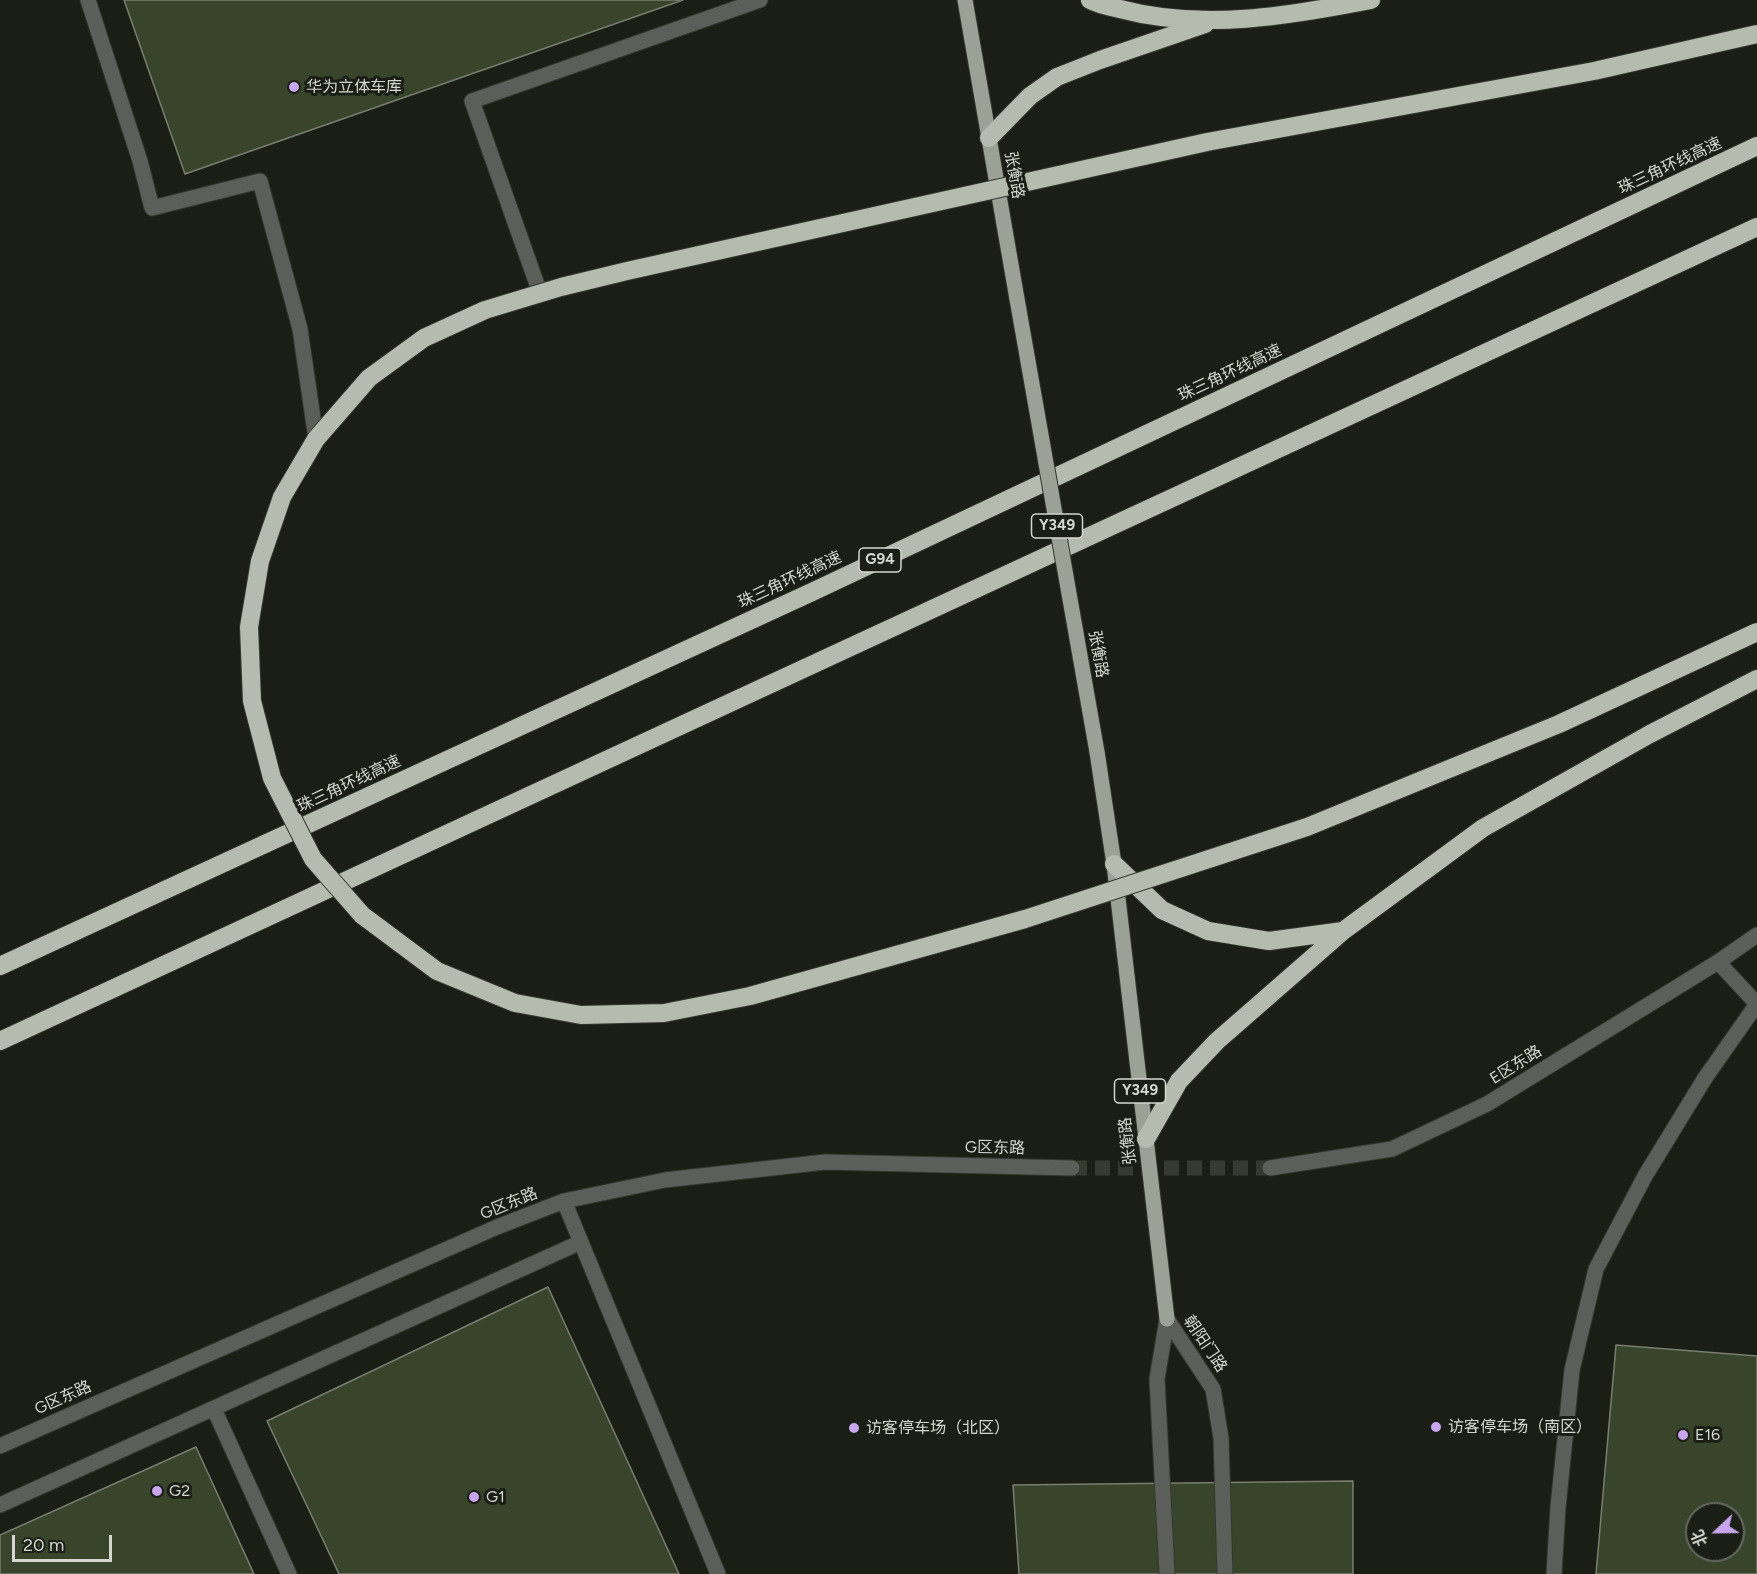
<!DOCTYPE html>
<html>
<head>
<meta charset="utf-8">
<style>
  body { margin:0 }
  #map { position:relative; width:1757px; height:1574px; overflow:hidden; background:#1a1e15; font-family:Figtree,"Noto Sans SC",sans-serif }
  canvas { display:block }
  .north { position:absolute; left:1685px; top:1502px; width:60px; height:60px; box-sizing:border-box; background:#1a1e15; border:2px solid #646860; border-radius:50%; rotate:248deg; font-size:16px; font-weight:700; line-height:24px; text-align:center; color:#d3d7d0 }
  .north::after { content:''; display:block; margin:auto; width:21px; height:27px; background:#c8a6ef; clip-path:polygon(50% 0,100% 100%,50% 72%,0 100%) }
  .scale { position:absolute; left:12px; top:1535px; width:100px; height:27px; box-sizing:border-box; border:3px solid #d3d7d0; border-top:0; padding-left:8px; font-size:18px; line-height:21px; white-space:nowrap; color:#d3d7d0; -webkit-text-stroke:4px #1a1e15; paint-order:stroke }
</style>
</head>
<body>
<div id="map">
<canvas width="1757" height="1574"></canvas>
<div class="north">北</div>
<div class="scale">20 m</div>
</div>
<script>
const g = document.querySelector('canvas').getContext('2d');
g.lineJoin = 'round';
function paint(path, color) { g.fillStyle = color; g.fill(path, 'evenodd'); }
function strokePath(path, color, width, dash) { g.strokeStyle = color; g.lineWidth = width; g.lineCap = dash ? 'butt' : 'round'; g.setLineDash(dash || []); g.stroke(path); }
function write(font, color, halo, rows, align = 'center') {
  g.font = font + ' Figtree,"Noto Sans SC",sans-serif'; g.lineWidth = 6; g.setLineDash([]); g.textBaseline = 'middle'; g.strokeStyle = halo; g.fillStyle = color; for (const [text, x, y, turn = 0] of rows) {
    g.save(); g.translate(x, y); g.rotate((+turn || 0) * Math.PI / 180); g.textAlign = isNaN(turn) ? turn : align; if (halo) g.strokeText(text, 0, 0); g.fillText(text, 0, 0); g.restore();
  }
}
const building = new Path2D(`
  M 124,0 L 683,0 L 185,174 Z
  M 548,1287 L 679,1574 L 339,1574 L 267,1421 Z
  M 1616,1345 L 1757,1356 L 1757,1574 L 1596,1574 ZM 1697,1514 L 1733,1514 L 1733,1550 L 1697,1550 Z
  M 196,1447 L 254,1574 L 0,1574 L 0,1535 Z
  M 1353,1481 L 1353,1574 L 1019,1574 L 1013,1485 Z`);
paint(building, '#39452a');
strokePath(building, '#787e72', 1.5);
strokePath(new Path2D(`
  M 1072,1168 L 1270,1168`), '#363a31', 15, [15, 8]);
const minor = new Path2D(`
  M 88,0 L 140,161 L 152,208 L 260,181 L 300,329 L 316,439
  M 540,293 L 472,101 L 760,0
  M 1718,962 L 1757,1004
  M 1270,1168 L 1392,1149 L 1487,1104 L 1718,962 L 1757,935
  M 564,1201 L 718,1574
  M 1167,1319 L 1213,1389 L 1221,1438 L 1225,1574
  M 1167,1319 L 1157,1379 L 1167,1574
  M 214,1409 L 289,1574
  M 0,1446 L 497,1227 L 564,1201 L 665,1180 L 825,1162 L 1072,1168
  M 0,1505 L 581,1242
  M 1554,1574 L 1558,1507 L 1572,1370 L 1596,1269 L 1645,1176 L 1705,1078 L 1757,1004`);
const major = new Path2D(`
  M 965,0 L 1017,299
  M 1097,752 L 1114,864 L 1167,1319`);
const highway = new Path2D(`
  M 1090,0 C 1099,5 1110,7 1120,9 C 1202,31 1289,16 1371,0
  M 989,138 L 1030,96 L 1057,77 L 1100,60 L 1205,24
  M 1114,864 L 1162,910 L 1208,931 L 1269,941 L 1343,931 L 1483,828 L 1650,734 L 1757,679
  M 0,966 L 812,592 L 1757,146
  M 0,1041 L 1757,227
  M 1146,1139 L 1179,1081 L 1217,1041 L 1343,931`);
strokePath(minor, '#34382f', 17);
strokePath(major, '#34382f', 17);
strokePath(highway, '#34382f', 20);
strokePath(minor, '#5c5e59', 15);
strokePath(major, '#9ca196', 15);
strokePath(highway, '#b5bbae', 18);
const majorBridge = new Path2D(`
  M 1017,299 L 1097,752`);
const highwayBridge = new Path2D(`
  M 1757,34 L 1594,71 L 1207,142 L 627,271 L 561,287 L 485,310 L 424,338 L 369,378 L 316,439 L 282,497 L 260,561 L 249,627 L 252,701 L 272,778 L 313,859 L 362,915 L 437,971 L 515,1003 L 581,1015 L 664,1013 L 750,996 L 1025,919 L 1307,827 L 1559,724 L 1757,632`);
strokePath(majorBridge, '#34382f', 17, []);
strokePath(highwayBridge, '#34382f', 20, []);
strokePath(majorBridge, '#9ca196', 15);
strokePath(highwayBridge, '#b5bbae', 18);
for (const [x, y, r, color] of [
  [294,87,6,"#c8a6ef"],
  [1436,1427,6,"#c8a6ef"],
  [854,1428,6,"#c8a6ef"],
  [1683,1435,6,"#c8a6ef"],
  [157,1491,6,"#c8a6ef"],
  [474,1497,6,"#c8a6ef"]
]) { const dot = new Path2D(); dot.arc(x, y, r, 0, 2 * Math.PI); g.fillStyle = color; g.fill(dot); strokePath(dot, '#1a1e15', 2); }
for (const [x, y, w] of [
  [1057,526,51],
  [880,560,42],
  [1140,1091,51]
]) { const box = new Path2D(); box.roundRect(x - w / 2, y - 12, w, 24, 4.5); g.fillStyle = '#1a1e15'; g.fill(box); strokePath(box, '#d3d7d0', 1.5); }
write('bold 15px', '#d3d7d0', null, [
  ["Y349",1057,526],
  ["G94",880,560],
  ["Y349",1140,1091]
]);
write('16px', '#d3d7d0', '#1a1e15', [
  ["华为立体车库",306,87],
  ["访客停车场（南区）",1448,1427],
  ["访客停车场（北区）",866,1428],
  ["E16",1695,1435],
  ["G2",169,1491],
  ["G1",486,1497]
], 'left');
write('16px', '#d3d7d0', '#1a1e15', [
  ["珠三角环线高速",1670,166,-25],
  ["张衡路",1014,175,80],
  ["珠三角环线高速",1230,373,-25],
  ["珠三角环线高速",790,580,-25],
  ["张衡路",1098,654,80],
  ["珠三角环线高速",349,784,-25],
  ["E区东路",1516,1065,-32],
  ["张衡路",1128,1141,-97],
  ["G区东路",995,1148,1],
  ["G区东路",509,1204,-22],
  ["朝阳门路",1205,1344,56],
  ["G区东路",63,1398,-24]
]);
</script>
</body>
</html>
